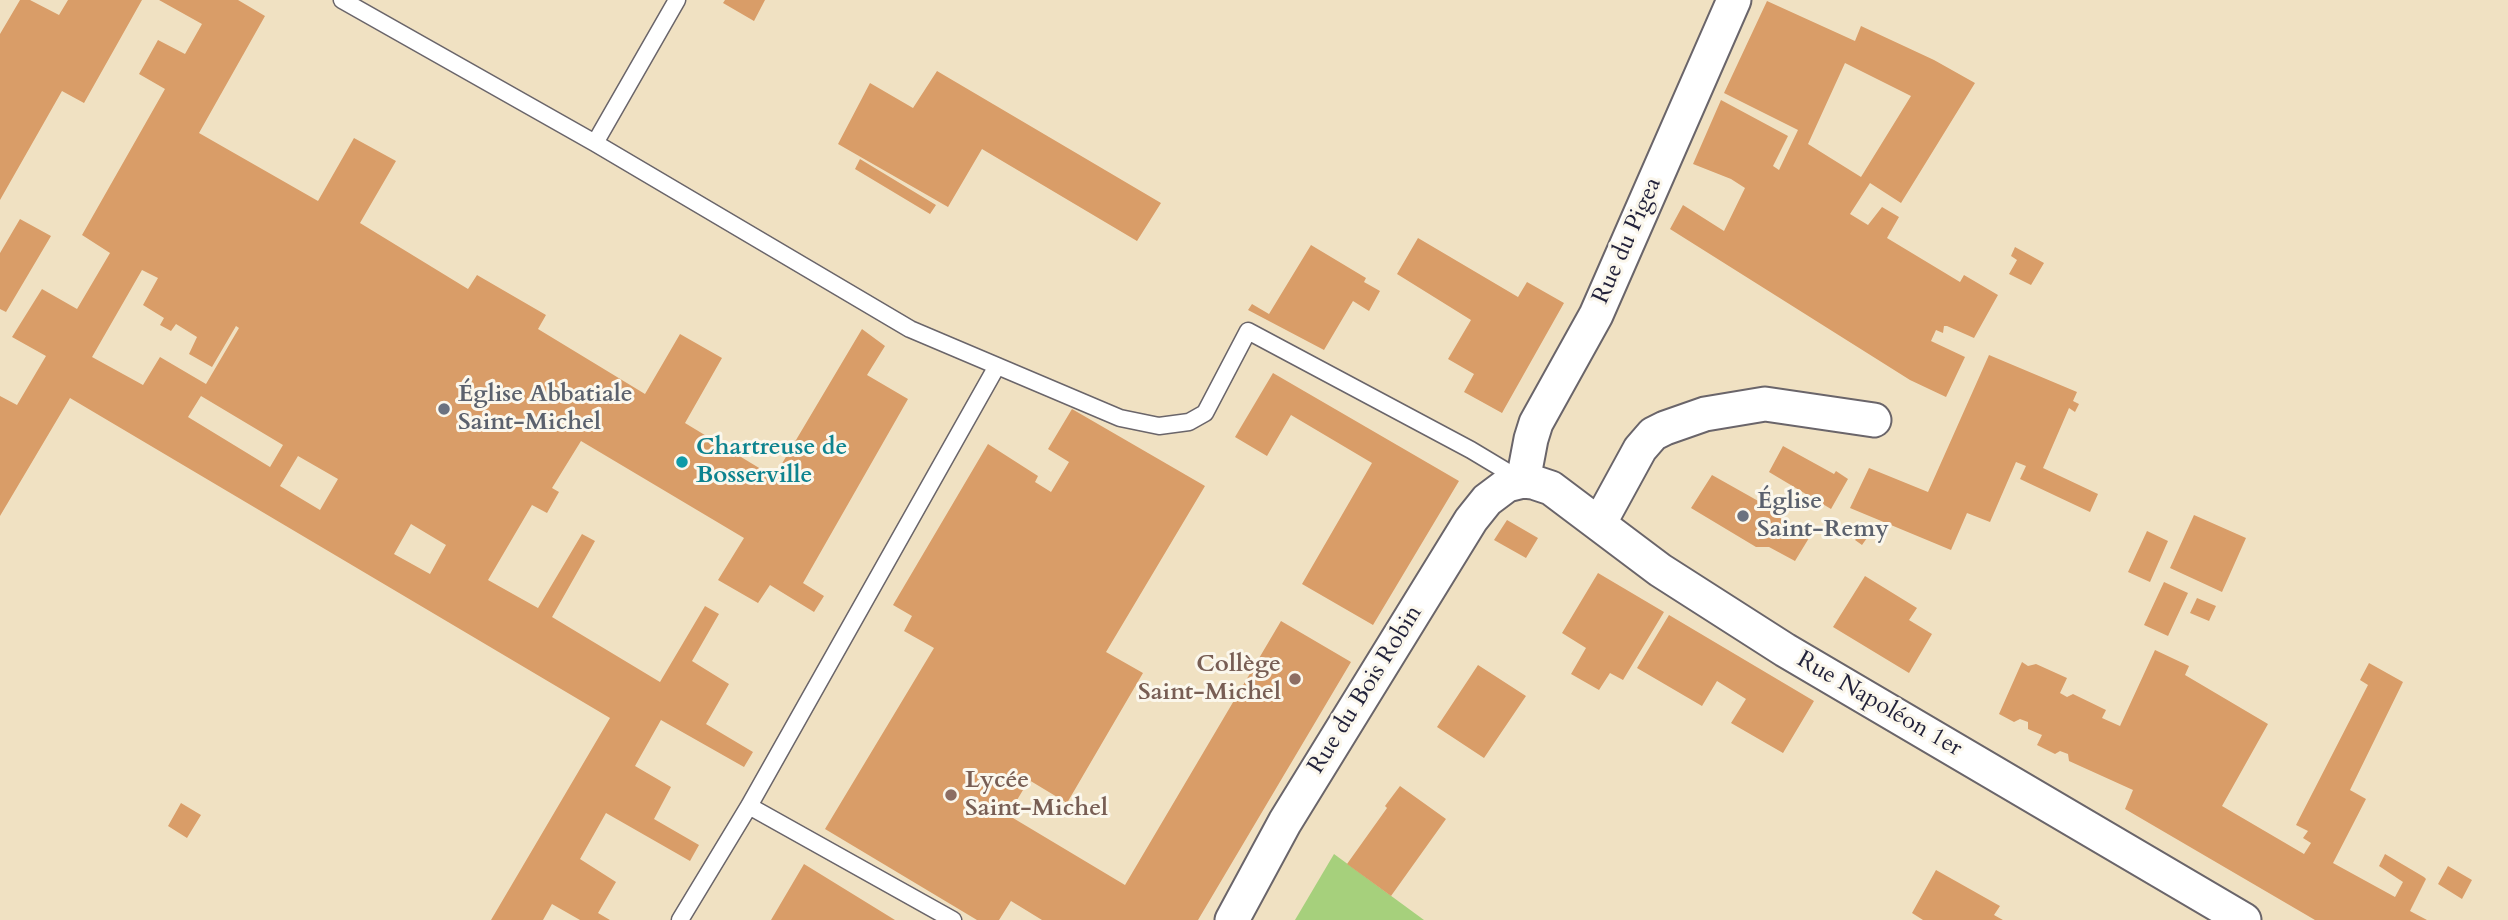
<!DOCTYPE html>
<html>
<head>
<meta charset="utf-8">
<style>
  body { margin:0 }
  canvas { display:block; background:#f0e1c2 }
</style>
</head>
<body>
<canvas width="2508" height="920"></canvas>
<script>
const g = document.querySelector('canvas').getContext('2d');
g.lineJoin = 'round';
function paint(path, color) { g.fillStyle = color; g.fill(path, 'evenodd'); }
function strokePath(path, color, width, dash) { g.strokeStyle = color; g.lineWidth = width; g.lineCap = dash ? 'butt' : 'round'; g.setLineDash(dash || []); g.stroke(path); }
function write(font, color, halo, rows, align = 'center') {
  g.font = font + ' Cardo,serif'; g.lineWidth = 6; g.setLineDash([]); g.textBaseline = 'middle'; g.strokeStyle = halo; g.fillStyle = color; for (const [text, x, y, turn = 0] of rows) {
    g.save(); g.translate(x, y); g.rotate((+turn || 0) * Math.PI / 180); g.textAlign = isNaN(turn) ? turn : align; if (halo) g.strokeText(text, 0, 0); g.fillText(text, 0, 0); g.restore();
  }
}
paint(new Path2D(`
  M 1334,854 L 1424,920 L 1295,920 Z`), '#a6d07c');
paint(new Path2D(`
  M 20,0 L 30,0 L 59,15 L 68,0 L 142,0 L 84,103 L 62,91 L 0,200 L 0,34 Z
  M 159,0 L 238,0 L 265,16 L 199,133 L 318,201 L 354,138 L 396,161 L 360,223 L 468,289 L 477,275 L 546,315 L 538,329 L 645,394 L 680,334 L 722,358 L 685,423 L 774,477 L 862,329 L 885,346 L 867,375 L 908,399 L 803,583 L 824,596 L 814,612 L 770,585 L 758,603 L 718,580 L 744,538 L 581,441 L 552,488 L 559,492 L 547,513 L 532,505 L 488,580 L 538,608 L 582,534 L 595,541 L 552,617 L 660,682 L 705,606 L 719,614 L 692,661 L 729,684 L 706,724 L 753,752 L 744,767 L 661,720 L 635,766 L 671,787 L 654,819 L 699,845 L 690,861 L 606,813 L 580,859 L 616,882 L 598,913 L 610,920 L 580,920 L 552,904 L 543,920 L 491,920 L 610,718 L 70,398 L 0,516 L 0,396 L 17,405 L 46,356 L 12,337 L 42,289 L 77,309 L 110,253 L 82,235 L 165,89 L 139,74 L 158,40 L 185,54 L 202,24 ZM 142,270 L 158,278 L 143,305 L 164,318 L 160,325 L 171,331 L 176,324 L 197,337 L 189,354 L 212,367 L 236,326 L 239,328 L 206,384 L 160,357 L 143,385 L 92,357 ZM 201,396 L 283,445 L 270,467 L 188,417 ZM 298,456 L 338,479 L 320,510 L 280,486 ZM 411,524 L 446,545 L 430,574 L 394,554 Z
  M 725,0 L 765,0 L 754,21 L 723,3 Z
  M 1767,1 L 1855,41 L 1861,26 L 1934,60 L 1975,83 L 1901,203 L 1870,183 L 1850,214 L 1868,225 L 1882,207 L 1899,217 L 1887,238 L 1960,282 L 1964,275 L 1998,295 L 1974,338 L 1947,326 L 1944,326 L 1943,333 L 1936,330 L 1931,341 L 1965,357 L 1946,397 L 1910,380 L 1670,229 L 1683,205 L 1724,231 L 1745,188 L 1731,179 L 1693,164 L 1721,100 L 1788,136 L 1773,166 L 1779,170 L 1798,130 L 1724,93 ZM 1845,63 L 1911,96 L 1861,177 L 1808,144 Z
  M 937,71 L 1161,203 L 1137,241 L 982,149 L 948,207 L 838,144 L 870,83 L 913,108 Z
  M 860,159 L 936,205 L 930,214 L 855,169 Z
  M 20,219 L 51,236 L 6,312 L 0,309 L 0,253 Z
  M 1418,238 L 1518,297 L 1527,282 L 1564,303 L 1502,413 L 1464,392 L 1474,374 L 1448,359 L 1471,320 L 1397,274 Z
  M 1311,245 L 1366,278 L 1364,282 L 1380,291 L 1369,311 L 1353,301 L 1324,350 L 1248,310 L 1252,304 L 1269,314 Z
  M 2015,247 L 2044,263 L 2031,285 L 2009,274 L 2017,260 L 2011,256 Z
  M 1989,355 L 2077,392 L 2073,401 L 2079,404 L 2075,412 L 2069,408 L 2043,468 L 2098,494 L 2090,512 L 2020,479 L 2026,466 L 2016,462 L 1990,522 L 1967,513 L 1951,550 L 1850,508 L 1869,468 L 1928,492 Z
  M 1273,373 L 1459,481 L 1373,625 L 1302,584 L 1372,463 L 1291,415 L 1267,456 L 1235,437 Z
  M 1072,409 L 1205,486 L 1106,652 L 1143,673 L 1067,803 L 1029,780 L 1008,815 L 1125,885 L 1281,621 L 1351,662 L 1198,920 L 1042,920 L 1011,901 L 999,920 L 977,920 L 825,829 L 934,648 L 904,631 L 912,616 L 893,605 L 988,444 L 1038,476 L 1035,482 L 1051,492 L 1069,462 L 1048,449 Z
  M 1783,446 L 1834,474 L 1836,471 L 1848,479 L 1831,509 L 1769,472 Z
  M 1712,475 L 1776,511 L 1783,522 L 1809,538 L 1795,561 L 1769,547 L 1756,547 L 1691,508 Z
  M 2194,515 L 2246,538 L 2222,592 L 2170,568 Z
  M 1507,520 L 1538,538 L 1526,558 L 1494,540 Z
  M 2147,531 L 2168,541 L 2150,582 L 2128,572 Z
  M 1861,533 L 1867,538 L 1862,545 L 1855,540 Z
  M 1598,573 L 1664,612 L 1623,680 L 1610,673 L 1599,690 L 1571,674 L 1586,648 L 1562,633 Z
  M 1865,576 L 1917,608 L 1909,620 L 1932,634 L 1909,673 L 1833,627 Z
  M 2164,582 L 2188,593 L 2168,636 L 2144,625 Z
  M 2197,598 L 2216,606 L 2209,621 L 2190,613 Z
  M 1669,615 L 1814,701 L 1783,753 L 1731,723 L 1746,699 L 1717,681 L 1702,706 L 1637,668 Z
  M 2155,650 L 2189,666 L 2185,675 L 2268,724 L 2222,806 L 2304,854 L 2311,843 L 2303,838 L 2308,831 L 2296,825 L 2368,685 L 2360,680 L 2369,663 L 2403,682 L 2350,790 L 2366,799 L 2333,863 L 2395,897 L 2403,882 L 2379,866 L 2385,854 L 2424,877 L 2426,879 L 2410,911 L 2427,920 L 2315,920 L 2125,809 L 2133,790 L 2069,761 L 2068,754 L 2060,751 L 2055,754 L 2037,745 L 2042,735 L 2028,729 L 2028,722 L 2020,719 L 2014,722 L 1999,714 L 2022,662 L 2028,666 L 2036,664 L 2067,678 L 2060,693 L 2067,697 L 2073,694 L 2106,710 L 2102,718 L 2120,726 Z
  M 1478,665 L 1526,696 L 1484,758 L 1437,727 Z
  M 1400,786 L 1446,819 L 1391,896 L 1347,864 L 1387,808 L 1385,806 Z
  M 181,803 L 201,815 L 187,838 L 168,826 Z
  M 804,864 L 895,920 L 771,920 Z
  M 2448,866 L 2472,880 L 2462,899 L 2438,884 Z
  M 1936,870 L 2000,906 L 1994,915 L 2003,920 L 1923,920 L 1912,913 Z`), '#d99d68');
const lane = new Path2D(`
  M 342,0 L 595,143 L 910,329 L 1120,418 L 1159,426 L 1189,422 L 1205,413 L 1248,331 L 1471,450 L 1521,480
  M 595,143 L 677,0
  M 749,806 L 953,920
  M 680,920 L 749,806 L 997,366`);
const street = new Path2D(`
  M 1523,481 L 1531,439 L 1536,423 L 1596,315 L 1734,0
  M 1599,524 L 1640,449 L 1653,434 L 1665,428 L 1705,414 L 1765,404 L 1874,420
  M 1232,920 L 1285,822 L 1471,520 L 1487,500 L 1507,485 L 1523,481 L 1533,482 L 1551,488 L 1660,570 L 1785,650 L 2244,920`);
strokePath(lane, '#6a656a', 19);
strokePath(street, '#6a656a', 37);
strokePath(lane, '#fff', 16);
strokePath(street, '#fff', 33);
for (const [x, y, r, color] of [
  [444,409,7,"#6b7280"],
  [682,462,7,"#0f9aa8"],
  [1743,516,7,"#6b7280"],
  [1295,679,7,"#8d6e63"],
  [951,795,7,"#8d6e63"]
]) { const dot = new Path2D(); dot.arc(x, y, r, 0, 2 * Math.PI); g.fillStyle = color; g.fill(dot); strokePath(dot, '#fbf7ec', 2.5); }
write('24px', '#22223b', '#fbf7ec', [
  ["Rue du Pigea",1628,241,-66],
  ["Rue du Bois Robin",1366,690,-58],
  ["Rue Napoléon 1er",1879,705,30]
]);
write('bold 24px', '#5b616d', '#fbf7ec', [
  ["Église Abbatiale",458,395],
  ["Saint-Michel",458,423],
  ["Église",1757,502],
  ["Saint-Remy",1757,530]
], 'left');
write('bold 24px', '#0d838f', '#fbf7ec', [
  ["Chartreuse de",696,448],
  ["Bosserville",696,476]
], 'left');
write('bold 24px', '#785e54', '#fbf7ec', [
  ["Collège",1281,665],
  ["Saint-Michel",1281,693],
  ["Lycée",965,781,"left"],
  ["Saint-Michel",965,809,"left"]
], 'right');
</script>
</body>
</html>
